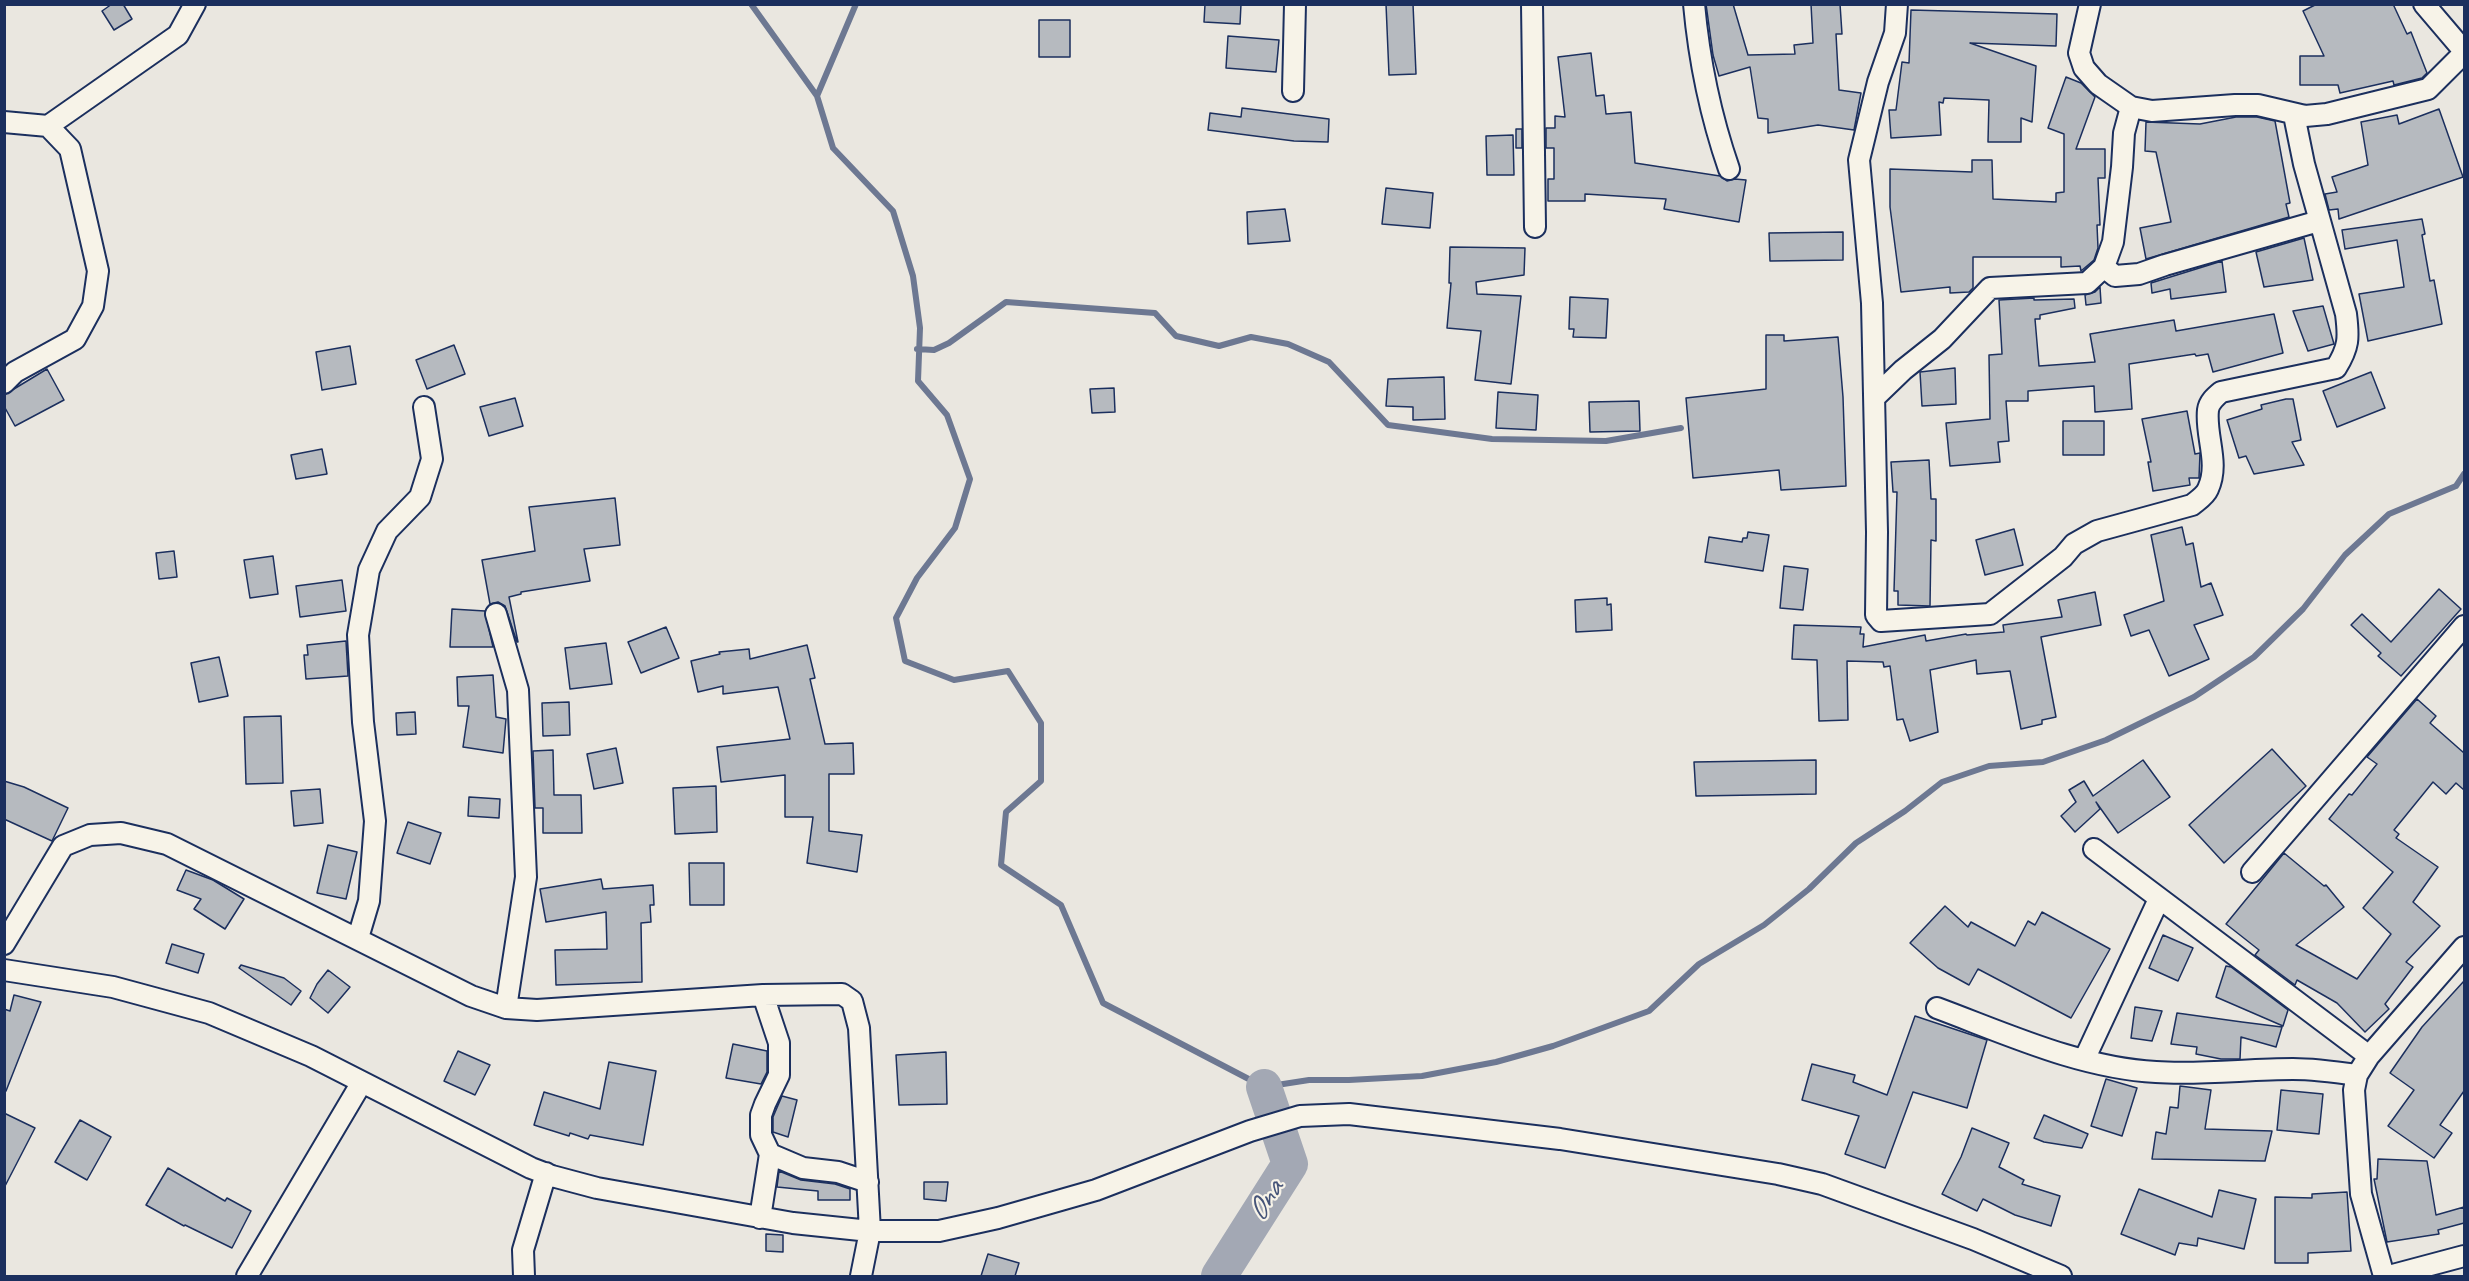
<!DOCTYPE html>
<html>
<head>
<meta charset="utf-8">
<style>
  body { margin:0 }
  #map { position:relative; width:2469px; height:1281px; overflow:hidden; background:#eae7e0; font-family:Caveat,sans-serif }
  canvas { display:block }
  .frame { position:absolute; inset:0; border:6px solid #1b2f5e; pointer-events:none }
</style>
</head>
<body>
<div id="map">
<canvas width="2469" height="1281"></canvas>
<div class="frame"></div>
</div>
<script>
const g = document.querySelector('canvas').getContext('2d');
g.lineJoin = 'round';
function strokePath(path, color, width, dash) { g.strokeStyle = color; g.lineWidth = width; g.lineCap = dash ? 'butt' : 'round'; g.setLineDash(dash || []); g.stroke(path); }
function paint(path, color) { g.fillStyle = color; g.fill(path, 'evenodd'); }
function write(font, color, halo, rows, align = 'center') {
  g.font = font + ' Caveat,sans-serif'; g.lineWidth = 4.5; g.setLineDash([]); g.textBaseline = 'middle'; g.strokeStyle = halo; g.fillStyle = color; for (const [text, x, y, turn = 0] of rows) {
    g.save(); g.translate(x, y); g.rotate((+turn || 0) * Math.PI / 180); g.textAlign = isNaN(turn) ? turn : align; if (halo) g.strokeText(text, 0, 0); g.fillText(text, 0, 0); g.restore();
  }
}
strokePath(new Path2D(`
  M 751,4 L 817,96 L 833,148 L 893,211 L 913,276 L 920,328 L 918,381 L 947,415 L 970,479 L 955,528 L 917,578 L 896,618 L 905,661 L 954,680 L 1008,671 L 1041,723 L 1041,781 L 1006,812 L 1001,865 L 1061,905 L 1103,1003 L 1264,1087 L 1309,1080 L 1349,1080 L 1422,1076 L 1496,1062 L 1553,1046 L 1649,1011 L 1699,964 L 1764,925 L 1809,889 L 1856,843 L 1905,811 L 1942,782 L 1989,766 L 2043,762 L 2106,740 L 2194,697 L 2254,657 L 2303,609 L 2345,555 L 2389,514 L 2456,486 L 2464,474
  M 817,96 L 856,4
  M 917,349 L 934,350 L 949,343 L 1006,302 L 1155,313 L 1176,336 L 1219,346 L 1251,337 L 1288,344 L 1329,362 L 1388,425 L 1492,439 L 1606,441 L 1681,428`), '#6d7892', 6);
strokePath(new Path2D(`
  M 1219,1276 L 1290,1164 L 1264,1087`), '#a3a8b4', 36);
const building = new Path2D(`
  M 112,4 L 123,4 L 132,19 L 114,30 L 102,11 Z
  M 1205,4 L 1241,4 L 1240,24 L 1204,22 Z
  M 1386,4 L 1413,4 L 1416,74 L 1389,75 Z
  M 1706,4 L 1733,4 L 1748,55 L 1795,54 L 1794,45 L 1813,43 L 1811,4 L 1840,4 L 1842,34 L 1836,34 L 1839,90 L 1861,93 L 1854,130 L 1818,125 L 1768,133 L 1768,119 L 1758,118 L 1750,67 L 1719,76 L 1713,55 Z
  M 2317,4 L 2393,4 L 2407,34 L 2411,32 L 2427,73 L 2422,78 L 2394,85 L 2393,81 L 2340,93 L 2338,85 L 2300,85 L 2300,56 L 2324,56 L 2303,11 Z
  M 1911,10 L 2057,14 L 2056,46 L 1970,43 L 2036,66 L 2032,122 L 2021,118 L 2021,142 L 1988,142 L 1989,100 L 1944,98 L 1943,103 L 1939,102 L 1941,135 L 1891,138 L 1889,110 L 1896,110 L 1902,62 L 1909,63 Z
  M 1039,20 L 1070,20 L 1070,57 L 1039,57 Z
  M 1228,36 L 1279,40 L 1276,72 L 1226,68 Z
  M 1591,53 L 1596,96 L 1604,95 L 1606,114 L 1631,112 L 1635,163 L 1720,176 L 1727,181 L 1735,179 L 1746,180 L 1739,222 L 1664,209 L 1666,199 L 1585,194 L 1585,201 L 1548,201 L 1548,179 L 1554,179 L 1554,148 L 1546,148 L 1546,128 L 1555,128 L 1555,116 L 1565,117 L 1558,57 Z
  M 2066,77 L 2081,83 L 2095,97 L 2076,149 L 2105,149 L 2105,178 L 2098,178 L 2100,225 L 2097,225 L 2098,248 L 2094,260 L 2081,271 L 2080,266 L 2061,267 L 2061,257 L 1973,257 L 1973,288 L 1969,292 L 1950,293 L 1950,287 L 1901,292 L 1890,207 L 1890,169 L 1972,172 L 1972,160 L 1992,160 L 1993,199 L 2056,202 L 2056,193 L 2064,192 L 2064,134 L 2048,128 Z
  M 1242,108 L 1329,119 L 1328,142 L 1294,141 L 1208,130 L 1210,113 L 1241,117 Z
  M 2439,109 L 2463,177 L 2339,219 L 2338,209 L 2329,210 L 2325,194 L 2337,192 L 2332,177 L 2368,165 L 2361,122 L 2397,115 L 2399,124 Z
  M 2236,117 L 2257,117 L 2275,121 L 2290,203 L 2286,204 L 2289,217 L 2146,259 L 2140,228 L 2171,222 L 2156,152 L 2145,151 L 2146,122 L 2200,124 Z
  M 1516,129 L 1522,129 L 1522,148 L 1516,148 Z
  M 1513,135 L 1514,175 L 1487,175 L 1486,136 Z
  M 1386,188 L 1433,193 L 1430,228 L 1382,224 Z
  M 1285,209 L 1290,241 L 1248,244 L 1247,212 Z
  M 2422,219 L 2425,234 L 2422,235 L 2430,281 L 2434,280 L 2442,324 L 2368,341 L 2359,294 L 2404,287 L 2397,240 L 2345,249 L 2342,230 Z
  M 1843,232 L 1843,260 L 1770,261 L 1769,233 Z
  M 2304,238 L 2313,280 L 2264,287 L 2256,252 Z
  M 1450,247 L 1525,248 L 1524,275 L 1476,282 L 1477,294 L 1521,296 L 1511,384 L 1475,380 L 1481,331 L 1447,328 L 1451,283 L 1449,283 Z
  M 2222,261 L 2226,292 L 2171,299 L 2170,289 L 2152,293 L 2151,283 Z
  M 2100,287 L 2101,303 L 2086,305 L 2085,295 L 2095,292 Z
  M 1570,297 L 1608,299 L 1606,338 L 1573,337 L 1574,329 L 1569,329 Z
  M 2034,298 L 2034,300 L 2074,299 L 2075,308 L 2040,315 L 2040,319 L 2035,319 L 2039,366 L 2095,362 L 2090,334 L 2174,320 L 2176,331 L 2274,314 L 2283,353 L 2213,372 L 2208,354 L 2196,356 L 2195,354 L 2129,364 L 2132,409 L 2095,412 L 2094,386 L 2028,391 L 2028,401 L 2006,401 L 2009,441 L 1998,442 L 2000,462 L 1950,466 L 1946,423 L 1990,419 L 1989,355 L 2002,354 L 1999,300 Z
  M 2323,306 L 2334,344 L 2308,351 L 2293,311 Z
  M 1766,335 L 1784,335 L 1784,341 L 1838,337 L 1843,397 L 1846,486 L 1781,490 L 1779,470 L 1693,478 L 1686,398 L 1766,389 Z
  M 454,345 L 465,374 L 427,389 L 416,360 Z
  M 350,346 L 356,384 L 322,390 L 316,352 Z
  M 1955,368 L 1956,404 L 1922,406 L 1920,372 Z
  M 47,369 L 64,400 L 15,426 L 4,406 L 4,395 Z
  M 2371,372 L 2385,408 L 2337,427 L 2323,391 Z
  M 1444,377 L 1445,419 L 1413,420 L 1413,407 L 1386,406 L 1388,379 Z
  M 1114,388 L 1115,412 L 1092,413 L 1090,389 Z
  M 1498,392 L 1538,395 L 1536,430 L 1496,428 Z
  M 515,398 L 523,426 L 489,436 L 480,407 Z
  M 2286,399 L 2293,399 L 2301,440 L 2292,442 L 2304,465 L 2254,474 L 2246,456 L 2239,458 L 2227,420 L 2262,409 L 2261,405 Z
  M 1639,401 L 1640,431 L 1590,432 L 1589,402 Z
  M 2187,411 L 2195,454 L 2200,453 L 2199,478 L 2189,478 L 2190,485 L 2153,491 L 2148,462 L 2151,462 L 2142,419 Z
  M 2063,421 L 2104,421 L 2104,455 L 2063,455 Z
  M 322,449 L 327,474 L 296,479 L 291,455 Z
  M 1929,460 L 1931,499 L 1936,499 L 1936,541 L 1931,540 L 1930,606 L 1898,605 L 1898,591 L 1894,591 L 1897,492 L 1893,492 L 1891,462 Z
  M 615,498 L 620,545 L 584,549 L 590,581 L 521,592 L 521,594 L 509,597 L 518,642 L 517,642 L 505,606 L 498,602 L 490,604 L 482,560 L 535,551 L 529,507 Z
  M 2182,527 L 2186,545 L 2193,543 L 2201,587 L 2211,583 L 2223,615 L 2194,625 L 2209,659 L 2169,676 L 2149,630 L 2131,636 L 2124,615 L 2164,601 L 2151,535 Z
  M 2014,529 L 2023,565 L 1985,575 L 1976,540 Z
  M 1748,532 L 1769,535 L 1763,571 L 1705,562 L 1709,537 L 1742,542 L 1743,538 L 1747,538 Z
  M 174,551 L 177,577 L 159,579 L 156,553 Z
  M 273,556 L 278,594 L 250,598 L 244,560 Z
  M 1784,566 L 1808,569 L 1803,610 L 1780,608 Z
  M 342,580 L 346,611 L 300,617 L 296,586 Z
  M 2439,589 L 2461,609 L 2401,676 L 2378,656 L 2381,653 L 2351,625 L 2362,614 L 2391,642 Z
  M 2095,592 L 2101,625 L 2041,637 L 2056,717 L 2042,720 L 2042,724 L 2021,729 L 2010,671 L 1977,674 L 1976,660 L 1930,670 L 1938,732 L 1910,741 L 1903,719 L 1897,720 L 1890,666 L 1884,667 L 1883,662 L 1847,661 L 1848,720 L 1819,721 L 1817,660 L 1792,659 L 1794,625 L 1861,627 L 1860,634 L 1864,634 L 1863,647 L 1925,635 L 1926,641 L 1966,634 L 1967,635 L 2004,632 L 2003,625 L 2062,617 L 2058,600 Z
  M 1607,598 L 1607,605 L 1611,604 L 1612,630 L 1576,632 L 1575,600 Z
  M 452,609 L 485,611 L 493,647 L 450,647 Z
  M 666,627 L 679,658 L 641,673 L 628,642 Z
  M 346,641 L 348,676 L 306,679 L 304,655 L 308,655 L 307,645 Z
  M 606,643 L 612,684 L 570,689 L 565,648 Z
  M 807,645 L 815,678 L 810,679 L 825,744 L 853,743 L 854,774 L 829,774 L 829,831 L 862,835 L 857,872 L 807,863 L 813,817 L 785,817 L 785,775 L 721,782 L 717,747 L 790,739 L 778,687 L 723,694 L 723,686 L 698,692 L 691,661 L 720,654 L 719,652 L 749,649 L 750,659 Z
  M 219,657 L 228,696 L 199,702 L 191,663 Z
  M 493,675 L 496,717 L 506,719 L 503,753 L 463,747 L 469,706 L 458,706 L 457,677 Z
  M 2417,699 L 2436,716 L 2430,723 L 2464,753 L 2464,790 L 2456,783 L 2446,794 L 2433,782 L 2394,830 L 2399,834 L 2396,838 L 2438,867 L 2413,902 L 2440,926 L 2406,962 L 2413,967 L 2385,1004 L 2389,1009 L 2365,1032 L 2337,1003 L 2297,980 L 2295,985 L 2255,955 L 2259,950 L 2226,924 L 2284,853 L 2324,886 L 2326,885 L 2344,907 L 2296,945 L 2357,979 L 2391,934 L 2363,908 L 2393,872 L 2329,819 L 2349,794 L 2352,795 L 2377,764 L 2367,757 Z
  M 569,702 L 570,735 L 543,736 L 542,703 Z
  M 415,712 L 416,734 L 397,735 L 396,713 Z
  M 281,716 L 283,783 L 246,784 L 244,717 Z
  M 616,748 L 623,783 L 594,789 L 587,754 Z
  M 2272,749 L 2306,786 L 2224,863 L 2189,825 Z
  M 553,750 L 554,795 L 581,795 L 582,833 L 543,833 L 543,808 L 535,808 L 533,751 Z
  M 1816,760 L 1816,794 L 1696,796 L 1694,762 Z
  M 2143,760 L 2170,797 L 2118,833 L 2096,802 L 2100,809 L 2075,832 L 2061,816 L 2076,802 L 2069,790 L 2084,781 L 2093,796 Z
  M 4,781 L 24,787 L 68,808 L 52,841 L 4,819 Z
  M 716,786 L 717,832 L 675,834 L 673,788 Z
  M 320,789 L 323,823 L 294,826 L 291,791 Z
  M 469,797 L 500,799 L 499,818 L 468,816 Z
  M 408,822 L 441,833 L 430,864 L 397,853 Z
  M 328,845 L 357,852 L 346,899 L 317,893 Z
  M 689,863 L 724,863 L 724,905 L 690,905 Z
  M 186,870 L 213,880 L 244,899 L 225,929 L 194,909 L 201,899 L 177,890 Z
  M 601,879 L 603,889 L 653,885 L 654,905 L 650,905 L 651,922 L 641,923 L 642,982 L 556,985 L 555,950 L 607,949 L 606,912 L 546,922 L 540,889 Z
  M 1945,906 L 1968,927 L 1971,922 L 2015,946 L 2028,921 L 2035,925 L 2042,912 L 2110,949 L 2071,1018 L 1978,969 L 1969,985 L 1938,968 L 1910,943 Z
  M 2163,935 L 2193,948 L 2178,981 L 2149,968 Z
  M 172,944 L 204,954 L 198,973 L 166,963 Z
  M 241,965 L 284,978 L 301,991 L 291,1005 L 239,968 Z
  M 2226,966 L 2231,967 L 2288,1010 L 2283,1026 L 2216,997 Z
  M 328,970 L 350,987 L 328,1013 L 310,998 L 317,984 Z
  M 2464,981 L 2464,1091 L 2440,1125 L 2452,1133 L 2434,1158 L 2388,1126 L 2414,1090 L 2390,1073 L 2422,1027 Z
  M 14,995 L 41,1002 L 6,1091 L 4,1090 L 4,1009 L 10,1011 Z
  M 2135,1007 L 2162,1011 L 2152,1041 L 2131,1038 Z
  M 2177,1013 L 2242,1022 L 2282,1027 L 2276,1047 L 2241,1037 L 2240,1059 L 2221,1059 L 2196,1054 L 2197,1047 L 2171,1044 Z
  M 1915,1016 L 1987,1040 L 1967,1108 L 1913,1092 L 1885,1168 L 1845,1154 L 1859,1116 L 1802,1100 L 1812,1064 L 1855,1075 L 1853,1082 L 1887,1095 Z
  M 733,1044 L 767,1051 L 767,1072 L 761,1084 L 726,1078 Z
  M 458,1051 L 490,1065 L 475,1095 L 444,1081 Z
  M 946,1052 L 947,1104 L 899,1105 L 896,1055 Z
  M 609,1062 L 656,1071 L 643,1145 L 590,1135 L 588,1139 L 570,1133 L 569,1136 L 534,1125 L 544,1092 L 600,1109 Z
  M 2106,1079 L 2137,1088 L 2122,1136 L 2091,1126 Z
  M 2180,1086 L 2211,1090 L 2205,1129 L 2272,1131 L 2265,1161 L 2152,1159 L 2156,1132 L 2166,1134 L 2170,1107 L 2178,1108 Z
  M 2281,1090 L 2323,1094 L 2319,1134 L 2277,1130 Z
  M 782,1096 L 797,1100 L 788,1137 L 773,1132 L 773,1117 Z
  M 4,1113 L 35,1128 L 4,1188 Z
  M 2044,1115 L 2088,1134 L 2082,1148 L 2044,1142 L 2034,1138 Z
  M 80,1120 L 111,1137 L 87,1180 L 55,1162 Z
  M 1972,1128 L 2009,1143 L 1999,1167 L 2024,1180 L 2022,1184 L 2060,1196 L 2051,1226 L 2015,1215 L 1983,1199 L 1977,1211 L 1942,1194 L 1961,1157 Z
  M 2378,1159 L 2427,1161 L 2436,1215 L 2464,1207 L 2464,1223 L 2438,1230 L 2439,1234 L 2387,1242 L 2374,1179 L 2377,1179 Z
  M 168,1168 L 225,1201 L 227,1198 L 251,1211 L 232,1248 L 185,1225 L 184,1226 L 146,1205 Z
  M 779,1171 L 801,1180 L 835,1184 L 850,1189 L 850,1200 L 818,1200 L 818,1191 L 777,1187 Z
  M 924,1182 L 948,1182 L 946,1201 L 924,1199 Z
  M 2139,1189 L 2212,1217 L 2219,1190 L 2256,1199 L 2244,1249 L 2198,1238 L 2197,1246 L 2179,1243 L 2175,1255 L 2121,1234 Z
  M 2347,1192 L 2351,1251 L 2308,1253 L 2308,1263 L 2275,1263 L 2275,1197 L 2312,1198 L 2312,1194 Z
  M 766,1234 L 783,1235 L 783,1252 L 766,1251 Z
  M 988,1254 L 1019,1263 L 1015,1276 L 981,1276 Z`);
paint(building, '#b6babf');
strokePath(building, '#1b2f5e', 1.5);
const minor = new Path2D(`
  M 1532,4 L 1535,227
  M 1694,4 C 1699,59 1711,117 1729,169
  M 1897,4 L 1895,33 L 1878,82 L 1859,160 L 1872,303 L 1877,532 L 1876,615 L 1881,621 L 1990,614 L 2063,557 L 2074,544 L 2097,531 L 2192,505 C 2198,500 2205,496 2208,489 C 2220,463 2205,436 2208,410 C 2209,402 2215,397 2221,392 L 2336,368 C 2349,347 2349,338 2346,314 L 2304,164 L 2294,115
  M 2090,4 L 2079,53 L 2084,68 L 2098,84 L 2131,107 L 2152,111 L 2235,105 L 2258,105 L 2305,116 L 2327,114 L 2428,89 L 2464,53
  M 2424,4 L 2464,51
  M 1293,91 L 1295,4
  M 4,122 L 48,126 L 70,149 L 98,271 L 93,306 L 75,339 L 15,372 L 4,383
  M 48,126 L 178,35 L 195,4
  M 2104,267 L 2115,276 L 2139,274 L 2165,265 L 2319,221
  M 1875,397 L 1903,370 L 1942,339 L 1990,288 L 2087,283 L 2104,267 L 2113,242 L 2122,167 L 2124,133 L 2131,107
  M 496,614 L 518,690 L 526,877 L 506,1008
  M 2094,849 L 2369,1056
  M 2252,872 L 2464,626
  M 358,938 L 369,901 L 375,821 L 363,722 L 358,635 L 369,570 L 387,531 L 420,497 L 432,459 L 424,407
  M 4,944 L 63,846 L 90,835 L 121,833 L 167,844 L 471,996 L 506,1008 L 537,1010 L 763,995 L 842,994 L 852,1001 L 859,1028 L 870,1231 L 861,1276
  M 4,970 L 113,987 L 209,1013 L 311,1056 L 531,1168 L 552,1176 L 597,1188 L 793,1223 L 870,1231 L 939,1231 L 998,1218 L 1096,1190 L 1250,1131 L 1300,1116 L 1349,1114 L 1560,1139 L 1778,1174 L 1822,1184 L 1877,1204 L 1973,1239 L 2061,1276
  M 1937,1008 C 2007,1034 2080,1068 2156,1072 C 2201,1075 2248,1069 2293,1069 C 2315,1069 2336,1072 2357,1075
  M 2084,1060 L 2159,899
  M 770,1154 L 803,1168 L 838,1172 L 868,1182
  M 760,1218 L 770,1154 L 761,1135 L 761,1115 L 765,1104 L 779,1075 L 779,1043 L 763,995
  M 247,1276 L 362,1082
  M 524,1276 L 523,1250 L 546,1173
  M 2384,1276 L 2361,1194 L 2354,1090 L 2357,1075 L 2369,1056 L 2464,947
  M 2389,1276 L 2464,1256`);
strokePath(minor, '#1b2f5e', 24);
strokePath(minor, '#f7f3e8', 20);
write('italic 30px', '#445378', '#f7f3e8', [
  ["Ona",1266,1201,-58]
]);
</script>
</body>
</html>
